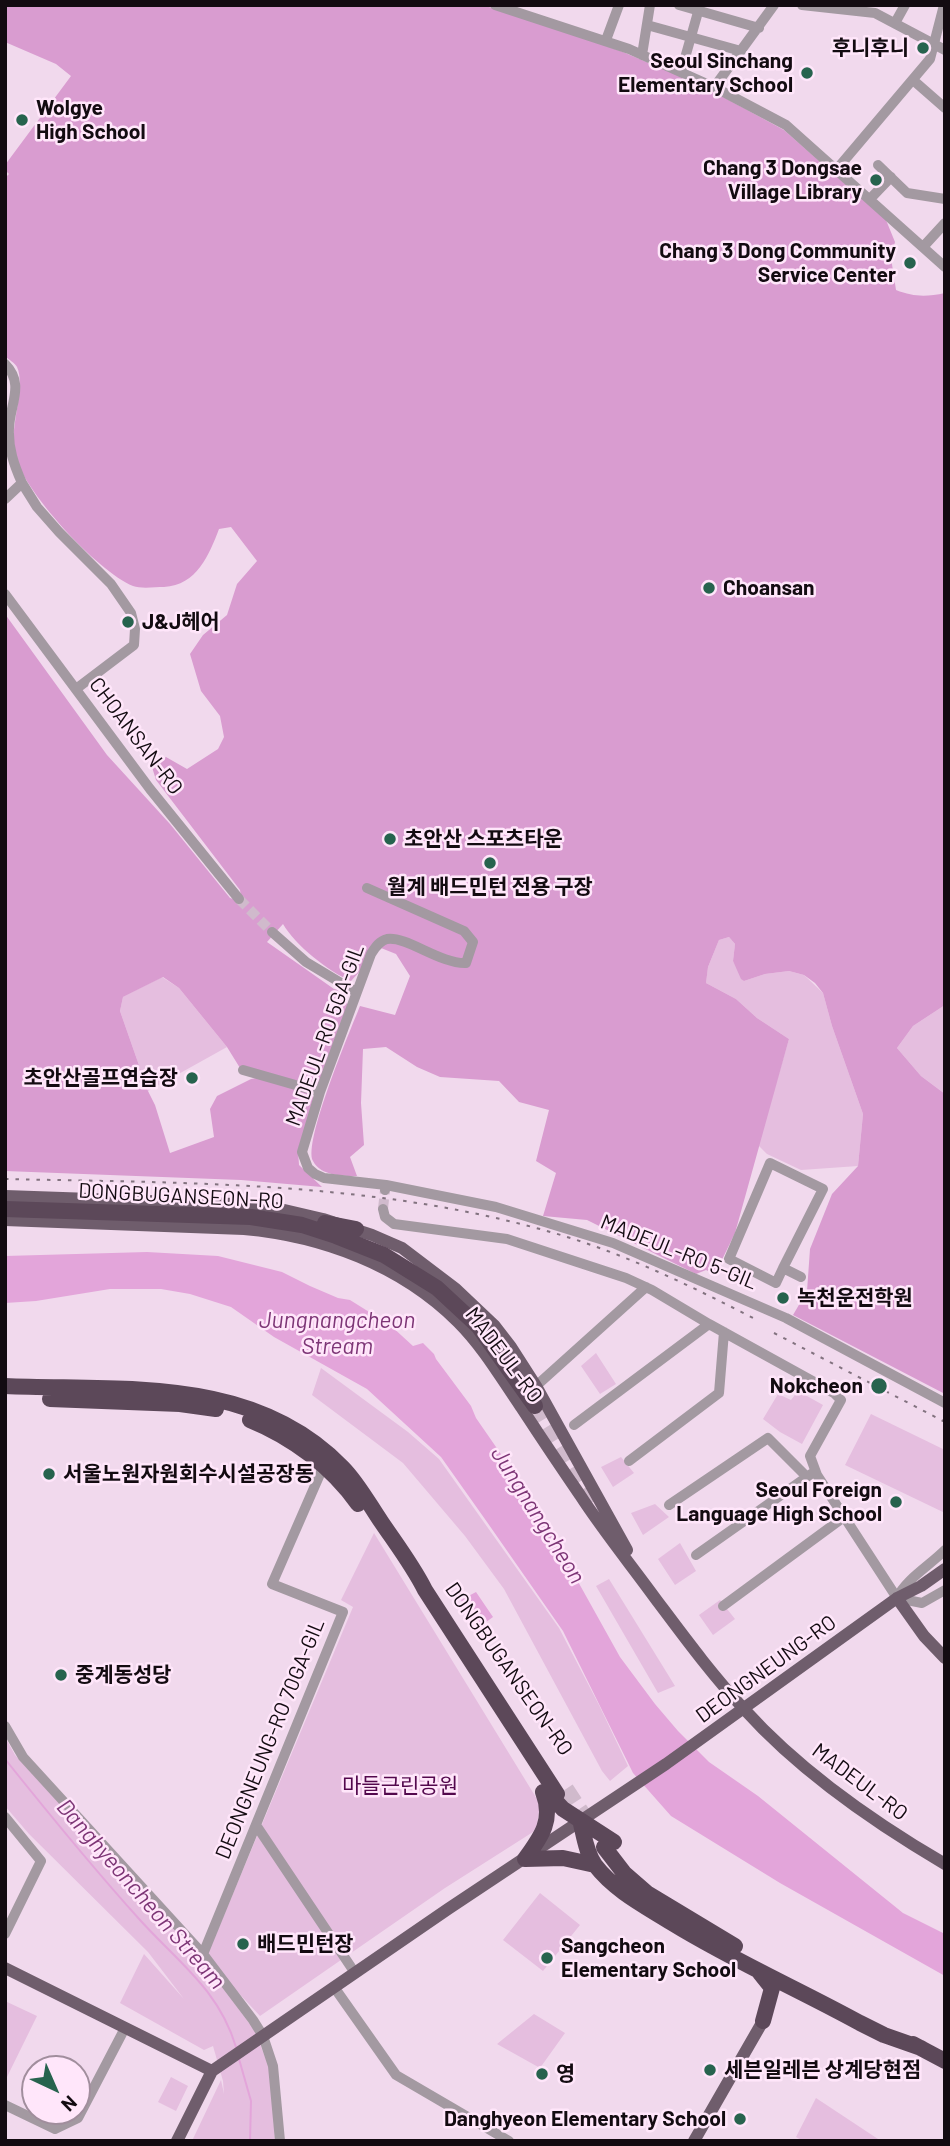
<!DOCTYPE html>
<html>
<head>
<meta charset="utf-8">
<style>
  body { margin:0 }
  #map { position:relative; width:950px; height:2146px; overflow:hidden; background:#f1d9ed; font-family:Barlow,sans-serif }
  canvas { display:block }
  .frame { position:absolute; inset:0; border:7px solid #130b11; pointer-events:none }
  .north { position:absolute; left:21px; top:2055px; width:70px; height:70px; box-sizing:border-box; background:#ffe6fa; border:2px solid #a18e9d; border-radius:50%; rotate:136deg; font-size:19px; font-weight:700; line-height:28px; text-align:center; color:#130b11 }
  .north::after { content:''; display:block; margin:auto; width:24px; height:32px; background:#27634e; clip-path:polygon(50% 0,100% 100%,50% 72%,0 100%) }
</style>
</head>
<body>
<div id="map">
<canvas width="950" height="2146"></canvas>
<div class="frame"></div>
<div class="north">N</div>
</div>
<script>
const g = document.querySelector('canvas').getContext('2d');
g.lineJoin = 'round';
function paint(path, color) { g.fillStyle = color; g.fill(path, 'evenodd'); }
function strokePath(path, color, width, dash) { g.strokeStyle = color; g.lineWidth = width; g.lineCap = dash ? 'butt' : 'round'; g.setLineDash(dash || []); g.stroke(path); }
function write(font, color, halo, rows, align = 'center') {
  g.font = font + ' Barlow,"Noto Sans KR",sans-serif'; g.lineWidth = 5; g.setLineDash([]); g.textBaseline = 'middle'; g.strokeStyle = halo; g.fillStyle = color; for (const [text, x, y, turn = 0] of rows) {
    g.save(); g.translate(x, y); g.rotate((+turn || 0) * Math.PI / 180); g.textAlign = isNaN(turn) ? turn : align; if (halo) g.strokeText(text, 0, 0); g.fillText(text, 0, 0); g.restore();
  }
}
paint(new Path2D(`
  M 729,937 L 735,944 L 733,961 L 744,981 L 765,974 L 789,971 L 804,975 L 823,993 L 832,1026 L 863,1114 L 858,1166 L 801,1170 L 767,1154 L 758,1145 L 789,1039 L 757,1018 L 736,999 L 706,983 L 708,967 L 719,940 Z
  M 162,977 L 179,988 L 227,1047 L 148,1091 L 120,1011 L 123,997 Z
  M 945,1005 L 945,1094 L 921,1076 L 897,1048 L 913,1026 Z
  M 596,1353 L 616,1384 L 600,1394 L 581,1366 Z
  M 321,1368 L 408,1432 L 439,1459 L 559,1628 L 599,1705 L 628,1766 L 610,1781 L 602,1771 L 504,1589 L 465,1536 L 403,1463 L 312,1395 Z
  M 798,1391 L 823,1405 L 802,1444 L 780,1432 L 763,1419 L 778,1394 L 791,1400 Z
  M 871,1414 L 945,1450 L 945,1513 L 845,1465 Z
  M 621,1457 L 634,1473 L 613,1487 L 601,1467 Z
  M 655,1504 L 669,1517 L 643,1535 L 631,1513 Z
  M 374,1533 L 540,1804 L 537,1825 L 533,1832 L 445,1888 L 260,2016 L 206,1958 L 353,1607 L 341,1600 Z
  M 680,1543 L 696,1571 L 675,1585 L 658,1559 Z
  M 609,1579 L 675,1686 L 658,1693 L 596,1586 Z
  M 720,1600 L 735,1619 L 713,1635 L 699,1615 Z
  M 5,1737 L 15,1755 L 200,1957 L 255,2031 L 270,2070 L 275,2141 L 192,2141 L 221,2080 L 224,2094 L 223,2081 L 213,2046 L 204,2050 L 120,2003 L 144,1954 L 184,1999 L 148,1952 L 29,1834 L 5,1806 Z
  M 540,1893 L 580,1925 L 543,1971 L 503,1940 Z
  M 5,2001 L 37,2016 L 7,2077 L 5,2076 Z
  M 534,2014 L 565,2033 L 540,2068 L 497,2044 Z
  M 171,2077 L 188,2086 L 176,2111 L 158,2102 Z
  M 816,2098 L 881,2141 L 803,2141 L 796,2137 Z`), '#e5bedf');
paint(new Path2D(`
  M 5,5 L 482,5 L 537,21 L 623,52 L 703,86 L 784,130 L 886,220 L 895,242 L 891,258 L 896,290 C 914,297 926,297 945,293 L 945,1005 L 913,1026 L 897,1048 L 921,1076 L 945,1094 L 945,1394 L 793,1315 L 807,1291 L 810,1249 L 832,1194 L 858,1166 L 863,1114 L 832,1026 L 823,993 L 815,983 L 804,975 L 789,971 L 765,974 L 744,981 L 741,979 L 733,961 L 735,944 L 729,937 L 719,940 L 708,967 L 706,983 L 736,999 L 757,1018 L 789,1039 L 735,1233 L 715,1274 L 706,1270 L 696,1274 L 587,1220 L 543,1216 L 556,1173 L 536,1161 L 549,1110 L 519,1102 L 499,1081 L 440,1077 L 417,1067 L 386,1047 L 363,1049 L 361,1103 L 364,1145 L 350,1157 L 357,1176 C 342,1176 321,1176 313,1161 C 303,1142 350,1031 360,1006 L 395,1015 L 410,976 L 396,954 L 381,948 L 351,981 C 329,972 295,945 283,924 L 267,942 L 334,989 C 344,990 346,997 348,1007 L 319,1084 L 315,1086 L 240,1068 L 227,1047 L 179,988 L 163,977 L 123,997 L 120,1011 L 148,1091 L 155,1105 L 170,1153 L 214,1137 L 210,1109 L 217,1096 L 251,1079 L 262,1077 L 312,1093 L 314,1099 L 298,1150 L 299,1165 L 322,1187 L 241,1180 L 5,1171 L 5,614 L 107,755 L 170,824 L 230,898 L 236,900 L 241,896 L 240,890 L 156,780 L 152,767 L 166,757 L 187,769 L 218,749 L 224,737 L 220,716 L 201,691 L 190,654 L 203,635 L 227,615 L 237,584 L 257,561 L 231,527 L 219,529 C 209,555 197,585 164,587 C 155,587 141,589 133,586 C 98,572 21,489 14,452 C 10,426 26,386 17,367 C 15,363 8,359 5,356 L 5,178 L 9,174 L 5,170 L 5,165 L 71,76 L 56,64 L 5,42 Z`), '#d99cd0');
paint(new Path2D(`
  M 147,1252 L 218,1256 L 282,1272 L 310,1286 L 338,1298 L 350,1300 L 390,1325 L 413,1346 L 423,1343 L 434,1354 L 436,1359 L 471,1406 L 476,1418 L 532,1499 L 620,1657 L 655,1704 L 678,1731 L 709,1762 L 758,1796 L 903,1913 L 945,1934 L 945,1976 L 780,1883 L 671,1816 L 633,1773 L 563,1631 L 487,1522 L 441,1457 L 367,1389 L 274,1337 L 231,1307 L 190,1294 L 161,1289 L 110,1289 L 36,1301 L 5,1303 L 5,1256 Z
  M 476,1592 L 493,1617 L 478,1628 L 461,1600 Z`), '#e3a5da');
strokePath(new Path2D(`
  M 5,1759 C 49,1814 93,1868 140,1920 C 178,1962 219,1990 236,2047
  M 239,2059 L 251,2101 L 250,2141`), '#e3a5da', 2);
strokePath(new Path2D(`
  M 239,899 L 272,932
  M 383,1209 L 385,1190`), '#d0bacc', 10, [10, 5]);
strokePath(new Path2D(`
  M 535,1406 L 603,1518
  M 566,1789 L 592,1828`), '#d0bacc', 16, [16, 8]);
strokePath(new Path2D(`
  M 495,5 L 629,49 L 716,88 L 786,125 L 945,267
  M 679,5 L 759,28
  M 802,5 L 875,13 L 945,50
  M 895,23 L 905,5
  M 647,25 L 741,51
  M 606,40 L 619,5
  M 642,55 L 650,5
  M 681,72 L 700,5
  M 913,80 L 945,108
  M 716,88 L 718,82 L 774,5
  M 878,165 L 907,193 L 945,199
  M 837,169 L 930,59 L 944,5
  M 870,199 L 891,177
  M 923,247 L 945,223
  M 5,364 C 25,384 10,404 9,428 C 8,448 14,465 22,483 L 5,499
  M 22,483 L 37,507 L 59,532 L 111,584 L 131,613 L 135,629 L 134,645 L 76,689
  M 5,594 L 150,789 L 239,899
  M 367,888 L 464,931 L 473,942 L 466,963 C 440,964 407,936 387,939 C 379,941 375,948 371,954 L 320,1092 L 302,1152 L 308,1168 L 315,1174 L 324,1178 L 386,1185
  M 272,932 L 306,962 L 356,992
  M 243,1070 L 320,1092
  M 385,1190 L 386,1185 L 496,1207 L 613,1243 L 786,1318 L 945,1403
  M 383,1209 L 385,1217 L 394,1224 L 507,1239 L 626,1278 L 652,1290 L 709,1324 L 834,1393 L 841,1400 L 810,1456 L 817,1475 L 897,1598
  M 783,1268 L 823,1189 L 770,1163 L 729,1259 L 776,1283 L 783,1268 L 801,1277
  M 536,1386 L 646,1287
  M 574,1425 L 709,1324
  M 629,1461 L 719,1393 L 724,1332
  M 669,1505 L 768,1438 L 807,1477
  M 696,1555 L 811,1474
  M 897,1598 C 906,1579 929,1566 945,1550
  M 897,1598 L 922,1603 L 945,1590
  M 723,1606 L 844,1517
  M 5,1726 L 23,1757 L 203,1954 L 253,2020 L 263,2036 L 273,2066 L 280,2141
  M 5,1817 L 41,1861 L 5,1934
  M 256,1825 L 355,1973
  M 203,1954 L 343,1612 L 272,1584 L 324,1465
  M 334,1987 L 396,2075 L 509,2141
  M 5,2105 L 55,2129 L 78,2118 L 125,2028`), '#a399a1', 10);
strokePath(new Path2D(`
  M 5,1196 L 263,1205 L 323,1219 L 372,1235 L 402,1248 L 456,1289 L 494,1325 L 511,1347 L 536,1386 L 627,1550
  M 5,1220 L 244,1229 C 322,1236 401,1265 458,1322 C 483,1347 501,1378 521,1407 C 540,1436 560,1466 580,1495 C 604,1532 632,1566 658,1602 C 685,1638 713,1676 744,1709 C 798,1769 875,1823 945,1864
  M 897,1598 L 924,1636 L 945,1658
  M 5,1968 L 212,2071
  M 177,2141 L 212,2071 L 448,1909 L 666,1764 L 897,1598 L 921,1586 L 945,1569
  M 694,2141 L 763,2021`), '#6f5d6c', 12);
strokePath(new Path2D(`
  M 5,1209 L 251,1217 L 302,1225 L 336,1236 L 384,1255 L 437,1288 L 479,1327 L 535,1406
  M 325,1223 L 356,1229
  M 5,1386 C 122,1391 253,1375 342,1467 C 358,1483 369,1504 382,1523 C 397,1545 413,1566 425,1590 L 557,1794
  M 50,1399 L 180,1404 L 216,1409
  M 250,1420 C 292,1437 332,1467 358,1504
  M 546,1791 L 563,1809 L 614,1842
  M 580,1820 C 584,1835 586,1853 595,1865 C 615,1891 645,1906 672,1923 C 732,1960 798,1989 860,2023 L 884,2035 L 921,2048
  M 604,1847 L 624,1873 L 647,1893 L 735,1946
  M 525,1859 C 541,1837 554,1820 543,1792
  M 525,1859 L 563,1858 L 595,1865
  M 760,1973 L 772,1988 L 763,2021
  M 913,2044 L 945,2061`), '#5c4859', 16);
strokePath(new Path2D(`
  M 5,1179 C 189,1183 375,1181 554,1233 C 626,1254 693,1287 759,1321
  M 774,1333 L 945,1422`), '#82727f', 2, [3.5, 7]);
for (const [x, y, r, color] of [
  [923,48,7,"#27634e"],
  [807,73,7,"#27634e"],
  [22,120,7,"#27634e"],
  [876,180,7,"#27634e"],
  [910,263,7,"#27634e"],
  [709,588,7,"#27634e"],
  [128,622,7,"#27634e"],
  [390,839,7,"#27634e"],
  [490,863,7,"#27634e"],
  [192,1078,7,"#27634e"],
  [783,1298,7,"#27634e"],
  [879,1386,9,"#27634e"],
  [49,1474,7,"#27634e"],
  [896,1502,7,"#27634e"],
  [61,1675,7,"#27634e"],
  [243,1944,7,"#27634e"],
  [547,1958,7,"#27634e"],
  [710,2070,7,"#27634e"],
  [542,2074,7,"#27634e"],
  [740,2119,7,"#27634e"]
]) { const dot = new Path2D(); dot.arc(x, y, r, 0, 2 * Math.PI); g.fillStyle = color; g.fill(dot); strokePath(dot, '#ffe6fa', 2.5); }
write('bold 21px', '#130b11', '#ffe6fa', [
  ["후니후니",909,48,"right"],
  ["Seoul Sinchang",793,61,"right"],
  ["Elementary School",793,85,"right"],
  ["Wolgye",36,108],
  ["High School",36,132],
  ["Chang 3 Dongsae",862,168,"right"],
  ["Village Library",862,192,"right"],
  ["Chang 3 Dong Community",896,251,"right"],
  ["Service Center",896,275,"right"],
  ["Choansan",723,588],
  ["J&J헤어",142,622],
  ["초안산 스포츠타운",404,839],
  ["월계 배드민턴 전용 구장",490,887,"center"],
  ["초안산골프연습장",178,1078,"right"],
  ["녹천운전학원",797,1298],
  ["Nokcheon",863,1386,"right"],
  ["서울노원자원회수시설공장동",63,1474],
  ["Seoul Foreign",882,1490,"right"],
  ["Language High School",882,1514,"right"],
  ["중계동성당",75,1675],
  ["배드민턴장",257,1944],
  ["Sangcheon",561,1946],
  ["Elementary School",561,1970],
  ["세븐일레븐 상계당현점",724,2070],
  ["영",556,2074],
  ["Danghyeon Elementary School",726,2119,"right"]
], 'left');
write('21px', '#130b11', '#ffe6fa', [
  ["CHOANSAN-RO",136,736,53],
  ["MADEUL-RO 5GA-GIL",325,1035,-70],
  ["DONGBUGANSEON-RO",181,1196,3],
  ["MADEUL-RO 5-GIL",679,1252,22],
  ["MADEUL-RO",504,1355,53],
  ["DONGBUGANSEON-RO",509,1669,55],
  ["DEONGNEUNG-RO",766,1669,-36],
  ["DEONGNEUNG-RO 70GA-GIL",270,1739,-68],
  ["MADEUL-RO",860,1782,37]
]);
write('21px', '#53084d', '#ffe6fa', [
  ["마들근린공원",400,1786]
]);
write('italic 23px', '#7d3576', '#ffe6fa', [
  ["Jungnangcheon",337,1320],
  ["Stream",337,1346],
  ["Jungnangcheon",538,1515,58],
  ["Danghyeoncheon Stream",141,1894,49]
]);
</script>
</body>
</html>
